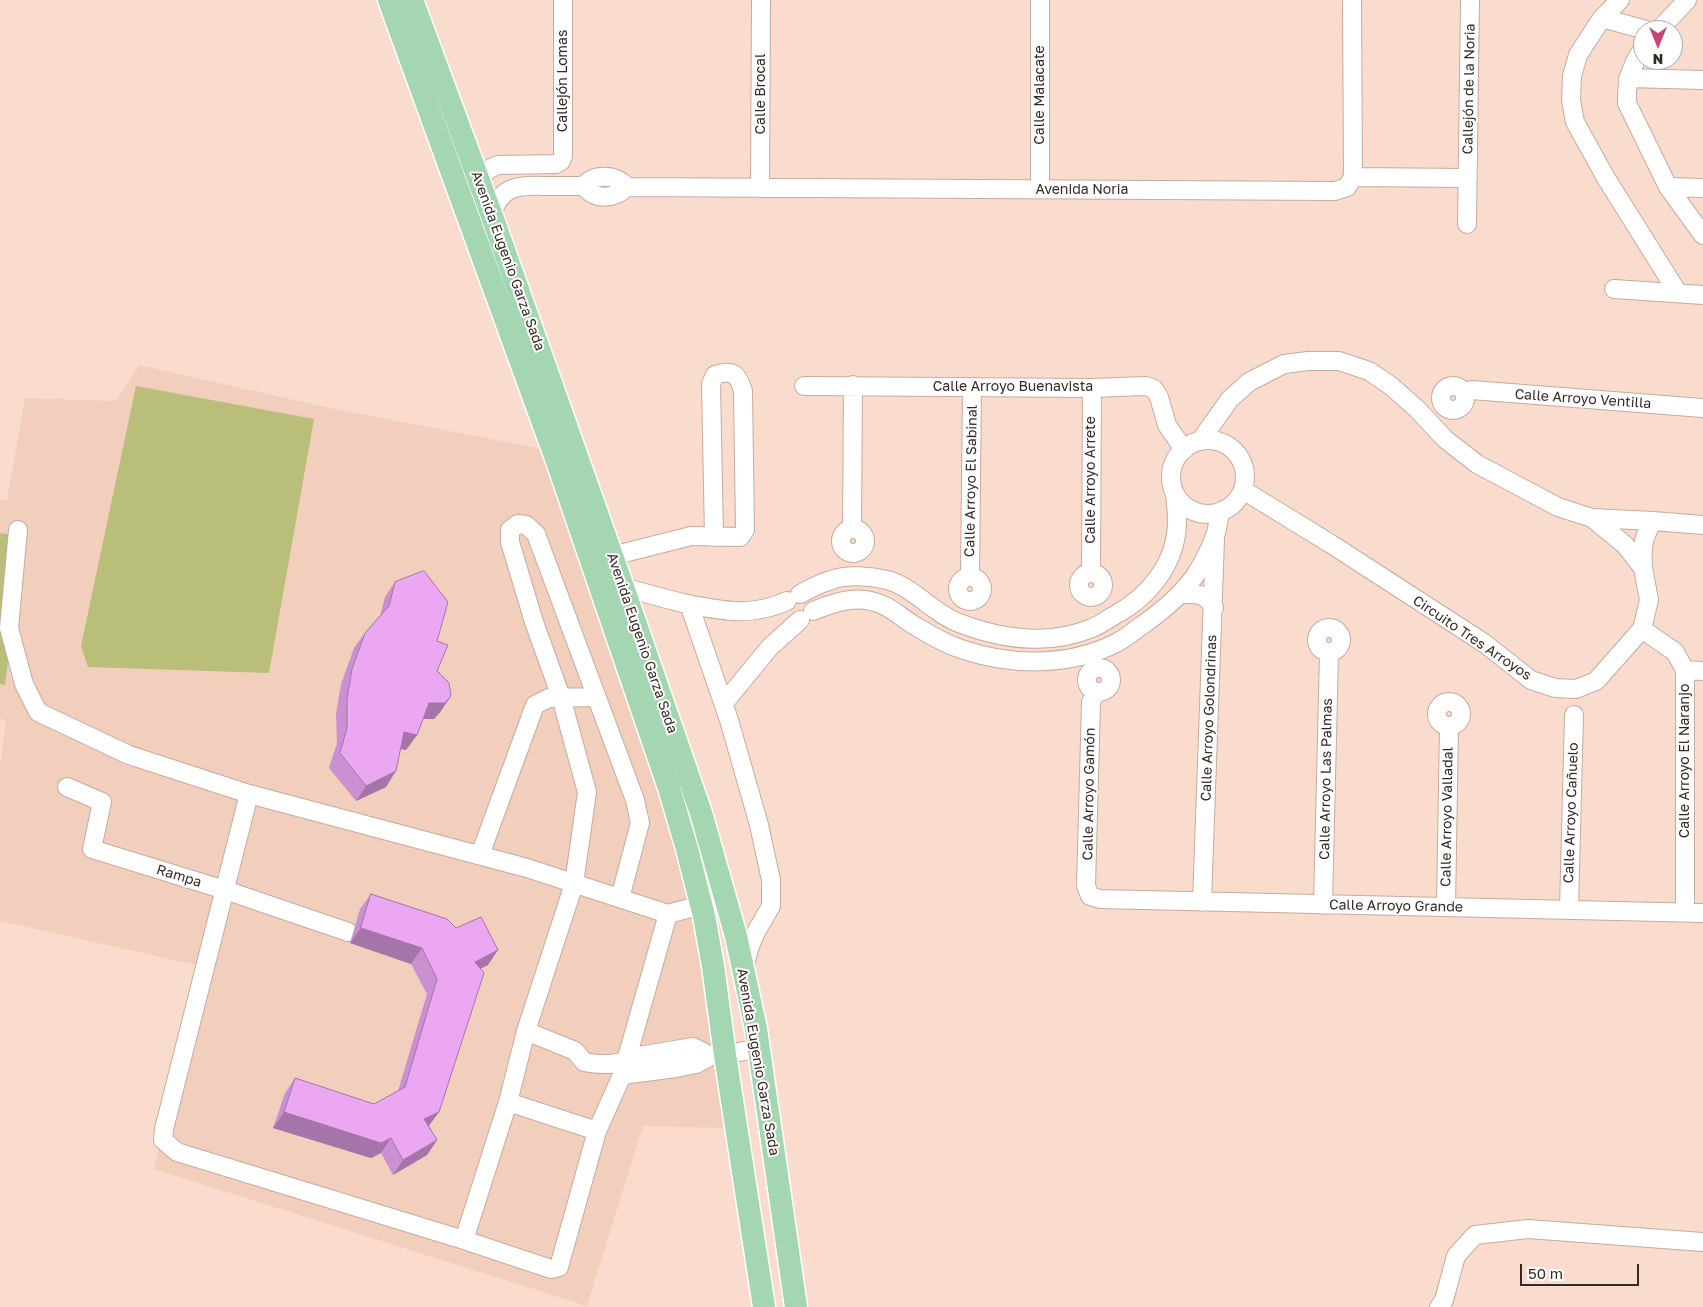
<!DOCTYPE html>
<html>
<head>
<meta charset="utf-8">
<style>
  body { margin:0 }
  #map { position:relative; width:1703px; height:1307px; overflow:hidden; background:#fadcce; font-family:"Golos Text",sans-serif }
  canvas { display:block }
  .north { position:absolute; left:1633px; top:20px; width:50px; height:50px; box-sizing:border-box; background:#fff; border:1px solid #aea9a7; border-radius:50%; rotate:180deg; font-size:14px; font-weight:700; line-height:20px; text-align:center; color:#342923 }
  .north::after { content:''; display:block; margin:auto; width:18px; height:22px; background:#cc4176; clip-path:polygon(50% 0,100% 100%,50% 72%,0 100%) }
  .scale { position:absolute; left:1520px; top:1264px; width:119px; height:22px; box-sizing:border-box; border:2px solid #342923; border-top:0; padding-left:6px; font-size:15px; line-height:18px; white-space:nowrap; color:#342923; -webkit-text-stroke:4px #fff; paint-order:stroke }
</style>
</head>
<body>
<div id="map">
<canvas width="1703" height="1307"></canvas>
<div class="north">N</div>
<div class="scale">50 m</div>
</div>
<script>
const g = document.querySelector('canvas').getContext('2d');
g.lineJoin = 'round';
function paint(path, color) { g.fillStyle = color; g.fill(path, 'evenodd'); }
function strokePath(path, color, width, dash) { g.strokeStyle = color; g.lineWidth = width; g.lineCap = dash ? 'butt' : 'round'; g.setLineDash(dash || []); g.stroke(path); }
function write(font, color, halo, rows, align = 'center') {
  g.font = font + ' "Golos Text",sans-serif'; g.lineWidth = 4; g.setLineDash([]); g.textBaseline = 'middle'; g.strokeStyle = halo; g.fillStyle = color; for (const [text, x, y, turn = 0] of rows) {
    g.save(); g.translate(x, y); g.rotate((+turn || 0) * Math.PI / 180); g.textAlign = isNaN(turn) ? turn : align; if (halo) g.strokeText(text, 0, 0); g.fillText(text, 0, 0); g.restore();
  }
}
paint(new Path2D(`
  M 139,365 L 325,407 L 548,450 L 699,917 L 725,1128 L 643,1126 L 587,1306 L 154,1169 L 201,966 L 0,921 L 0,766 L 6,721 L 0,718 L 0,500 L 7,500 L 25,398 L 116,401 Z`), '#f2cebd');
paint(new Path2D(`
  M 136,386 L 314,419 L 269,673 L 88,667 L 81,646 Z
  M 0,533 L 24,537 L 5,685 L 0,684 Z`), '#b9be79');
const minor = new Path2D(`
  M 1620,0 L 1602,18 L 1578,55 L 1572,76 L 1571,100 L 1575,122 L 1606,178 L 1678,293
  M 1602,18 L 1646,30
  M 1659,30 L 1687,0
  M 1643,49 C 1631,65 1626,83 1627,103 L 1668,187 L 1703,235
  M 1628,78 L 1703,80
  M 1353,177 L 1468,178
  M 479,182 L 487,170 L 498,165 L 556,164 L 561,161 L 563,156 L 563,0
  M 584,186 C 594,173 616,174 627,187
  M 1668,187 L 1703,188
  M 760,188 L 761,0
  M 1040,189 L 1040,0
  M 492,216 C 499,186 518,185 544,186 C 557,186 570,186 584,186 C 595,201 615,199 627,187 L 1335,191 L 1347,187 L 1353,177 L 1352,0
  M 1467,224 L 1470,0
  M 1614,289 L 1703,295
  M1441 398a12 12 0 1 1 24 0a12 12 0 1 1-24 0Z
  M 804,386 L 1092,388 L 1146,386 L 1154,389 L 1159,397 L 1167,425 L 1184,450
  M 1464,393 L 1472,390 L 1703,408
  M1171 477a37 37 0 1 1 74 0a37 37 0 1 1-74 0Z
  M 1200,441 L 1230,399 L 1249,382 L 1284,364 L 1308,361 L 1339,361 L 1369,371 L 1391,386 L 1417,409 L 1445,439 L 1477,464 L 1558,507 L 1592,518 L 1625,545 L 1643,568 L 1649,600 L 1642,629 L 1596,681 L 1576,689 L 1555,688 L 1531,680 L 1484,643 L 1331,544 L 1243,490
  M 1592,518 L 1653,521 L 1703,525
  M 852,528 L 853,385
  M841 541a12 12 0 1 1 24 0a12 12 0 1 1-24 0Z
  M 18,530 L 9,628 L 24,684 L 38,712 L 129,755 L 249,794 L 527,868 L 668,914 L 701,905
  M 612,556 L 691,536 L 740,537 L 745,530 L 743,391 C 738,374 733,369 715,375 L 711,384 L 714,537
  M 1643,568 C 1642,548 1642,539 1653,521
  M 1091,572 L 1092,388
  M1079 585a12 12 0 1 1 24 0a12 12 0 1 1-24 0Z
  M 970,576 L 972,387
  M958 589a12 12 0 1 1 24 0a12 12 0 1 1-24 0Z
  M 623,587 C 644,593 666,599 687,604 C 723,611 752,617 787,601
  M 800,594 C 810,589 820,583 831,580 C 847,574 871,576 887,580 C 912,586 934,614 959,623 C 1001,639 1049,646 1092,628 C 1100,625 1108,619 1115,615 C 1150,596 1177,562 1177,521 C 1177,513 1176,503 1175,495
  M 1180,594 C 1196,594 1205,592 1214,608
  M 689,604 L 729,720 L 759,825 L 771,880 L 771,906 L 756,932 L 750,946 L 744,968
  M 813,611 C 830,604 852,596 871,601 C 890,605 901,618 917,627 C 930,635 946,644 961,649 C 1010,666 1069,667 1116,643 C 1126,638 1135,630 1144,624 C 1162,611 1181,596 1194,577 C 1201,567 1212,546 1216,533 C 1218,526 1218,519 1221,511
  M1317 640a12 12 0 1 1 24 0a12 12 0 1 1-24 0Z
  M 1642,629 L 1675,652 L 1685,670 L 1685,912
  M1087 680a12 12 0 1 1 24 0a12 12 0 1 1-24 0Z
  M 1685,670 L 1703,671
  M 1096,692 L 1091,702 L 1086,886 L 1090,896 L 1100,899 L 1703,913
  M1437 714a12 12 0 1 1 24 0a12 12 0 1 1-24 0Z
  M 724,703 L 770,647 L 800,620
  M 67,787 L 102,802 L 92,849 L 225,890 L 348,932
  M 249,794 L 164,1129 L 163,1140 L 177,1152 L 464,1240 L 551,1269 L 559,1267 L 597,1131 L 622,1075 L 668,914
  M 480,855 L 535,705 L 549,698 L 596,697
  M 1202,902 L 1215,539
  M 1323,905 L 1329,653
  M 1446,907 L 1449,726
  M 1569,910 L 1574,715
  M 526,1031 L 575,1051 L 584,1062 C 601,1065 618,1066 633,1057 L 693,1047 L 711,1056
  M 622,1075 L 676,1068 L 696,1064 L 711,1056 L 759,1049
  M 508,1102 L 597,1131
  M 464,1240 L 508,1102 L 526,1031 L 574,884 L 587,792 L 561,697 L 534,622 L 510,542 L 510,530 L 518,524 L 526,525 L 536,534 L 635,800 L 640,823 L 620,898
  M 1439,1307 L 1444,1300 L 1456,1256 L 1475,1235 L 1528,1229 L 1703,1242`);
const major = new Path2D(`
  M 389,0 L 558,464 L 669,788 L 687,849 L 704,916 L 713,966 L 725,1055 L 764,1307
  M 412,0 L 492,216 L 623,587 L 701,813 L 736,936 L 756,1029 L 796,1307`);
strokePath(minor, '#c7ab9d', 20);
strokePath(major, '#fff', 25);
strokePath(minor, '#fff', 18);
strokePath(major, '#a3d6b1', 22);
paint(new Path2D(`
  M 395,582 L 437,641 L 437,671 L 441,711 L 434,719 L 423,719 L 417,735 L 406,750 L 401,749 L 386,787 L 356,801 L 329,768 L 337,743 L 336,714 L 341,684 L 354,648 L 365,633 L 380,616 L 385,597 Z
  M 371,894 L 488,965 L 480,969 L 429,1126 L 437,1140 L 427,1155 L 393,1175 L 381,1153 L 371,1158 L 273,1128 L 285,1093 L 295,1078 L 374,1104 L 398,1091 L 427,994 L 411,964 L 350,943 L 360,909 Z`), '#cb90d1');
paint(new Path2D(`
  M 451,696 L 441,711 L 434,719 L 418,719 L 429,703 Z
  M 404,732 L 417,735 L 406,750 L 394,748 Z
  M 396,771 L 386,787 L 356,801 L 366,786 Z
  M 361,928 L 422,948 L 411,964 L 350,943 Z
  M 498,950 L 488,965 L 464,977 L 475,962 Z
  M 284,1112 L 391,1138 L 381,1153 L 371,1158 L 273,1128 Z
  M 439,1112 L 428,1127 L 424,1119 Z
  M 437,1140 L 427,1155 L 393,1175 L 403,1160 Z`), '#a575aa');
const building = new Path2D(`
  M 424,571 L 448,602 L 437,641 L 448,645 L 437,671 L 449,683 L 451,696 L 445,703 L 429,703 L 417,735 L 404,732 L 396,771 L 366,786 L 340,753 L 347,728 L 347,699 L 352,669 L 365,633 L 389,606 L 395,582 Z
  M 371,894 L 447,919 L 456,928 L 481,917 L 498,950 L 475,962 L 484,973 L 439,1112 L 424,1119 L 437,1140 L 403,1160 L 391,1138 L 381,1143 L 284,1112 L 295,1078 L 374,1104 L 405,1087 L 437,979 L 422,948 L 361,928 Z`);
paint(building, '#eca7f3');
strokePath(building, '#a575aa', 1);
write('14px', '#342923', '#fff', [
  ["Callejón Lomas",563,81,-90],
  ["Callejón de la Noria",1469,89,-89],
  ["Calle Brocal",761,94,-90],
  ["Calle Malacate",1040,95,-90],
  ["Avenida Noria",1082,190],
  ["Avenida Eugenio Garza Sada",508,261,70],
  ["Calle Arroyo Buenavista",1013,387],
  ["Calle Arroyo Ventilla",1583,399,4],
  ["Calle Arroyo Arrete",1091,480,-90],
  ["Calle Arroyo El Sabinal",971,481,-89],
  ["Circuito Tres Arroyos",1472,638,34],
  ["Avenida Eugenio Garza Sada",642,643,71],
  ["Calle Arroyo Golondrinas",1209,718,-88],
  ["Calle Arroyo El Naranjo",1685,761,-90],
  ["Calle Arroyo Las Palmas",1326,779,-89],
  ["Calle Arroyo Gamón",1089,794,-89],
  ["Calle Arroyo Cañuelo",1571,813,-88],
  ["Calle Arroyo Valladal",1447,817,-89],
  ["Rampa",179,876,17],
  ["Calle Arroyo Grande",1396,906,1],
  ["Avenida Eugenio Garza Sada",758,1062,80]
]);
</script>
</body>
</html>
